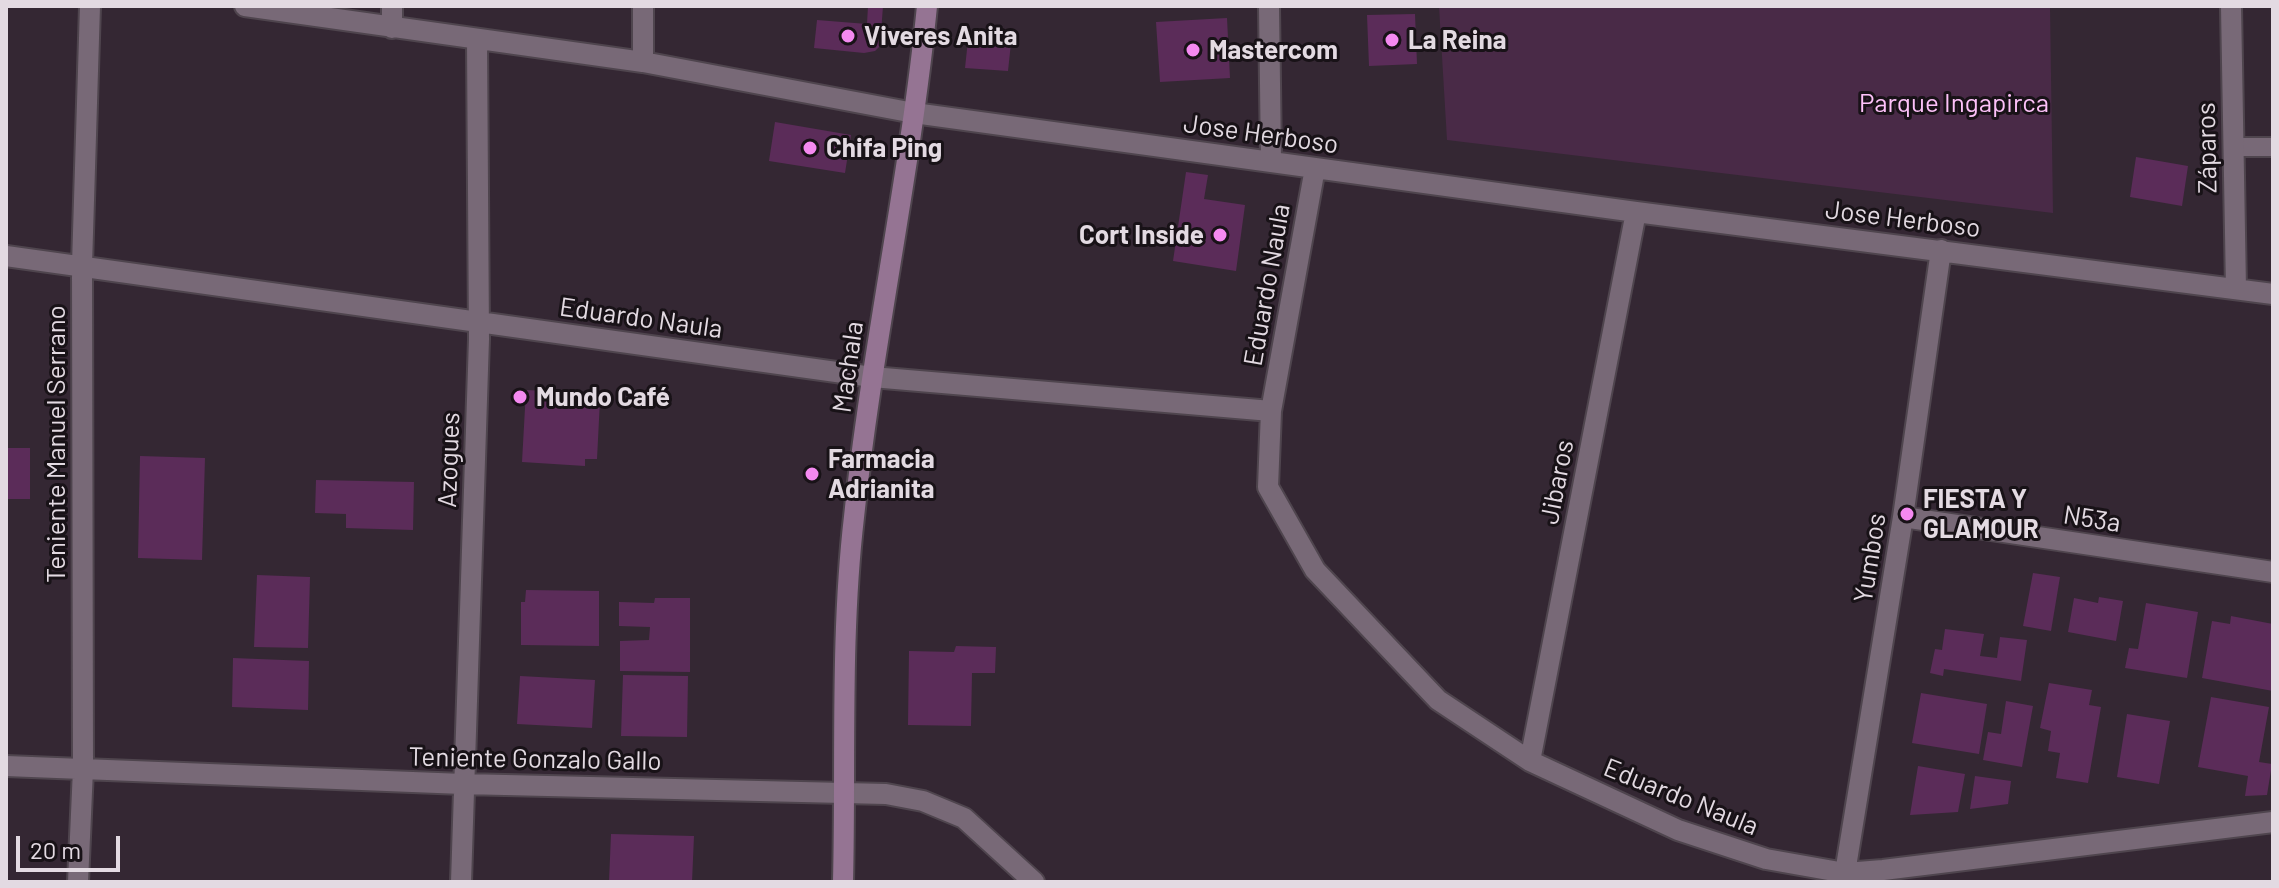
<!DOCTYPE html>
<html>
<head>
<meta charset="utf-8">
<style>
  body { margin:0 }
  #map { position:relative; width:2279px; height:888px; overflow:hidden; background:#342733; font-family:Barlow,sans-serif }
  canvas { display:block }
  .frame { position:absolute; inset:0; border:8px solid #e3dae2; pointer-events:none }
  .scale { position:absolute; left:16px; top:836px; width:104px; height:36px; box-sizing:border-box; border:4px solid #e3dae2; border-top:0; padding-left:10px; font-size:24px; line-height:28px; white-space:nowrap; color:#e3dae2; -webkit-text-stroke:6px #181217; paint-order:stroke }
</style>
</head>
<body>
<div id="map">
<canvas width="2279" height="888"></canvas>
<div class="frame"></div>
<div class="scale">20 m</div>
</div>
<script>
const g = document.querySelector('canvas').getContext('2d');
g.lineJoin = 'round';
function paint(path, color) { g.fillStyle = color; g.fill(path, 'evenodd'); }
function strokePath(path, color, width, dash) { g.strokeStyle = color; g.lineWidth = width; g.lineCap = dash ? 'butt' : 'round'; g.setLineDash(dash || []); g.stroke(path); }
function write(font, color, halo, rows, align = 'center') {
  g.font = font + ' Barlow,sans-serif'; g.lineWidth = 6; g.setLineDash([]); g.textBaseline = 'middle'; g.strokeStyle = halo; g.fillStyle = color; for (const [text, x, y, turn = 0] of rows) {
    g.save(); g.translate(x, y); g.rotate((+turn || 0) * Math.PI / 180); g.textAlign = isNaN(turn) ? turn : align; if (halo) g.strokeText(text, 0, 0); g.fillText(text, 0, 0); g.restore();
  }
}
paint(new Path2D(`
  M 1439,6 L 2050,6 L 2053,213 L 1447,140 Z`), '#492a47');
paint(new Path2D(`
  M 868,6 L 883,6 L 880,46 L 875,51 L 864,53 L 814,48 L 817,20 L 867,24 Z
  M 1415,14 L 1417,64 L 1369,66 L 1367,15 Z
  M 1227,18 L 1230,78 L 1160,82 L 1156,22 Z
  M 968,40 L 1011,43 L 1008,71 L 965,68 Z
  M 775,122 L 851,135 L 845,173 L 769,161 Z
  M 2136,157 L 2188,166 L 2182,206 L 2130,197 Z
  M 1186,172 L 1208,175 L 1204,199 L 1245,205 L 1236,271 L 1173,261 Z
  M 526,390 L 566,392 L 566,399 L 600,400 L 597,459 L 585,459 L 585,466 L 522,462 Z
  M 6,448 L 30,448 L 30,499 L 6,499 Z
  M 140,456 L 205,458 L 202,560 L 138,558 Z
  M 316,480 L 414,482 L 413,530 L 346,528 L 346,514 L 315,513 Z
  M 2033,573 L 2060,577 L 2051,631 L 2023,626 Z
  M 257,575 L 310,577 L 308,648 L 254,647 Z
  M 526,590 L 599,591 L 599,646 L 521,645 L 521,602 L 525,602 Z
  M 2099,597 L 2123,601 L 2116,641 L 2068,632 L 2074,598 L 2098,603 Z
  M 655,598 L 690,598 L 690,672 L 620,671 L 620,641 L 649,640 L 650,627 L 619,626 L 619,602 L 654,603 Z
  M 2146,603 L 2198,612 L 2187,678 L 2125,668 L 2129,648 L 2138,649 Z
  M 2231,616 L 2273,624 L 2273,691 L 2202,678 L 2212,621 L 2230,624 Z
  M 1945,629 L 1984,634 L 1980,656 L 1997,658 L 2000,637 L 2027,640 L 2021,681 L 1944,669 L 1943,676 L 1930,673 L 1935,649 L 1942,650 Z
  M 956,646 L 996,647 L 995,673 L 972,673 L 971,726 L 908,725 L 909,651 L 954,652 Z
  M 233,658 L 309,661 L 308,710 L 232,707 Z
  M 623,675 L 688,676 L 687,737 L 621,736 Z
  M 520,676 L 595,680 L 592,728 L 517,724 Z
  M 2049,683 L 2092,690 L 2089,705 L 2101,707 L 2088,783 L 2056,778 L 2060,753 L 2048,751 L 2051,731 L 2040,728 Z
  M 1921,693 L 1987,704 L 1979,754 L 1912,743 Z
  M 2211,697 L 2269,707 L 2259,762 L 2272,764 L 2267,795 L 2245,796 L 2248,776 L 2198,767 Z
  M 2006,701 L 2033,706 L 2022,767 L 1983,760 L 1988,732 L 2001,734 Z
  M 2127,714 L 2170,721 L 2159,784 L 2117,777 Z
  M 1918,766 L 1965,774 L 1958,812 L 1910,815 Z
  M 1975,776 L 2011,781 L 2008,804 L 1970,809 Z
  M 611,834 L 694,836 L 692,882 L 609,882 Z`), '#5b2c59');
const lane = new Path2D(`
  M 2233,147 L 2273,147`);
const street = new Path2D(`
  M 245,6 L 643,62 L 914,113 L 1636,212 L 2273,294
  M 643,6 L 643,62
  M 1269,6 L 1271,161
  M 2231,6 L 2236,289
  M 392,28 L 392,6
  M 1315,168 L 1271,411 L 1268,487 L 1315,570 L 1438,700 L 1530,761 L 1678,830 L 1766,859 L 1845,873 L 1883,870 L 2273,822
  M 6,256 L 872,377 L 1271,411
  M 1903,517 L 2273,572
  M 1530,761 L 1636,212
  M 6,766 L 463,784 L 886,794 L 923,801 L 964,818 L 1034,882
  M 1845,873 L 1903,517 L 1941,250
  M 78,882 L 83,769 L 82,265 L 90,6
  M 461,882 L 479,339 L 477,40`);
const secondary = new Path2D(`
  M 843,882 C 846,761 840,638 854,517 C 872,346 910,177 927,6`);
strokePath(lane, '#4f454e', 22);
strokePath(street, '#4f454e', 24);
strokePath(secondary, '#4f454e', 24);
strokePath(lane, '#786977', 18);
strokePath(street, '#786977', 20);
strokePath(secondary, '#957493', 20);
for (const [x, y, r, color] of [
  [848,36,8,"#f489f0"],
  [1392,40,8,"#f489f0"],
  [1193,50,8,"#f489f0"],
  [810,148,8,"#f489f0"],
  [1220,235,8,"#f489f0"],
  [520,397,8,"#f489f0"],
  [812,474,8,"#f489f0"],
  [1907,514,8,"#f489f0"]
]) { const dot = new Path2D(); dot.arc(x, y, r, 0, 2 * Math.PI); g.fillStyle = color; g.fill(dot); strokePath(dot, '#181217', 3); }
write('bold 26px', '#e3dae2', '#181217', [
  ["Viveres Anita",864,36],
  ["La Reina",1408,40],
  ["Mastercom",1209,50],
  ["Chifa Ping",826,148],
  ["Cort Inside",1204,235,"right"],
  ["Mundo Café",536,397],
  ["Farmacia",828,459],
  ["Adrianita",828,489],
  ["FIESTA Y",1923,499],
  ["GLAMOUR",1923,529]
], 'left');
write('26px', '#fdc1f9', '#181217', [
  ["Parque Ingapirca",1954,103]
]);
write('26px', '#e3dae2', '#181217', [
  ["Jose Herboso",1261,134,8],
  ["Záparos",2207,148,-91],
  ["Jose Herboso",1903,219,7],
  ["Eduardo Naula",1267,285,-80],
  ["Eduardo Naula",641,318,8],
  ["Machala",848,367,-82],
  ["Teniente Manuel Serrano",56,444,-90],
  ["Azogues",449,460,-88],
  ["Jibaros",1557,482,-79],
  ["N53a",2092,519,9],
  ["Yumbos",1870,558,-81],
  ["Teniente Gonzalo Gallo",535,759,1],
  ["Eduardo Naula",1681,797,22]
]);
</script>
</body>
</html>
